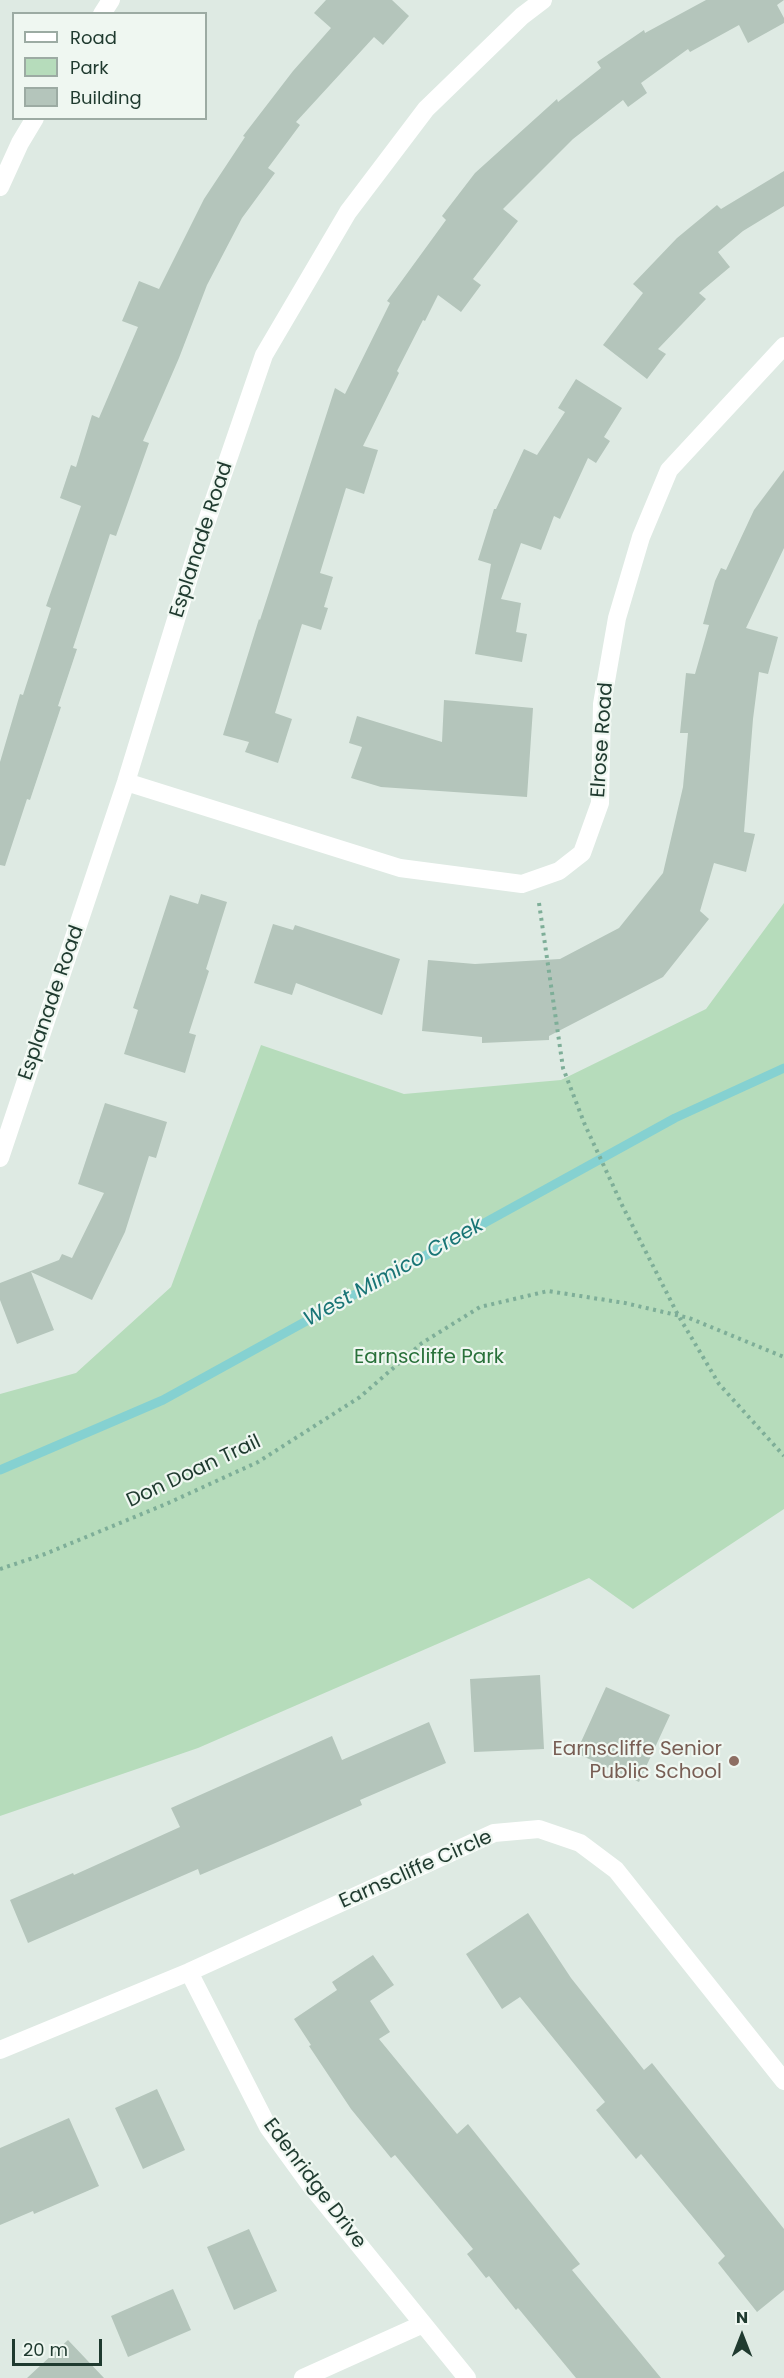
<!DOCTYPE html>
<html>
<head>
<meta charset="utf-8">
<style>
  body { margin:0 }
  #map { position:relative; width:784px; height:2378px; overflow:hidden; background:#deeae3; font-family:Poppins,sans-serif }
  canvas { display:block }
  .legend { position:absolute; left:12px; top:12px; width:195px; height:108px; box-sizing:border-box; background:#eff7f1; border:2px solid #9caba3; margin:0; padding:8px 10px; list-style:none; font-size:18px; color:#1f3a2f }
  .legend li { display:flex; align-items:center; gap:12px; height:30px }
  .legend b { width:30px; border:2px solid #9caba3 }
  .north { position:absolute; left:712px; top:2306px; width:60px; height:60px; -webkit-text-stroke:4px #eff7f1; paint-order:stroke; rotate:0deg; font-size:16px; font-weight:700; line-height:24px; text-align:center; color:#1f3a2f }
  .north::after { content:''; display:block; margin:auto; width:21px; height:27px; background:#1f3a2f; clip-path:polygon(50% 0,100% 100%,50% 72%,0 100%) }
  .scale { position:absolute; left:12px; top:2339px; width:90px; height:27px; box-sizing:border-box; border:3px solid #1f3a2f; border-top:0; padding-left:8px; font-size:18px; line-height:21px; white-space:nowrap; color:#1f3a2f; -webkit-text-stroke:4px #eff7f1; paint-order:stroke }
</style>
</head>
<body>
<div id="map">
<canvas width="784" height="2378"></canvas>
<ul class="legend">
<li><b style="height:8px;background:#fff"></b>Road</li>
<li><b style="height:16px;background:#b6dcbb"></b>Park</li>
<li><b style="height:16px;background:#b4c5bb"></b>Building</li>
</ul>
<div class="north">N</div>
<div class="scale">20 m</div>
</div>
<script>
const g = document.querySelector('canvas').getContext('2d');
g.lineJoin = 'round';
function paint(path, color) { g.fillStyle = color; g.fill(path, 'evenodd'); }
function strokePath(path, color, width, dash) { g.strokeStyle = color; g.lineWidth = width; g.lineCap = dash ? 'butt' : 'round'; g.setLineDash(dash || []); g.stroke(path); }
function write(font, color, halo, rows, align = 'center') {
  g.font = font + ' Poppins,sans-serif'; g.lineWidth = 4.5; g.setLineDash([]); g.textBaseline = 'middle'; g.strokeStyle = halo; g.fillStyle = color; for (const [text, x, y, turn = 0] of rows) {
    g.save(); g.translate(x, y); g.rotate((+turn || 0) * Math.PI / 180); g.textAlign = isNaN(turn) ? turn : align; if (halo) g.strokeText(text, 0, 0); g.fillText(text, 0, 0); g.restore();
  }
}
paint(new Path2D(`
  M 784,903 L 784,1509 L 633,1609 L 589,1578 L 198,1748 L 0,1816 L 0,1394 L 76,1373 L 171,1287 L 261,1045 L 404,1094 L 561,1080 L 706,1009 Z`), '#b6dcbb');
strokePath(new Path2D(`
  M 0,1470 L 163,1400 L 675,1118 L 784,1068`), '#85d1d1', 9);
paint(new Path2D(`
  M 326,0 L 392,0 L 409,16 L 383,45 L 374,37 L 296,122 L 300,125 L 268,168 L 275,173 L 242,218 L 207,285 L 179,358 L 143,441 L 149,443 L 116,536 L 110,534 L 73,648 L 77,649 L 58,706 L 61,707 L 30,800 L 27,799 L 5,866 L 0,865 L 0,762 L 20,694 L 23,695 L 51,608 L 46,606 L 81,506 L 60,498 L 71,465 L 76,467 L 92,415 L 99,418 L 138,327 L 122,321 L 139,281 L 159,289 L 204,199 L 245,137 L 243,136 L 293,71 L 331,28 L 314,13 Z
  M 706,0 L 784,0 L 777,5 L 784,18 L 784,23 L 748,43 L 739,25 L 690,52 L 688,49 L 641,83 L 647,93 L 628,107 L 623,100 L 573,139 L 503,209 L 518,221 L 473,279 L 481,285 L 461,312 L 438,295 L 425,321 L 423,320 L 397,371 L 399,373 L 363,446 L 378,450 L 364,494 L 346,488 L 320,573 L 333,577 L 324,607 L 328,608 L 321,630 L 302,624 L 275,713 L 292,719 L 278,763 L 245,752 L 249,742 L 223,735 L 259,619 L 260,620 L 335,388 L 345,394 L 390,303 L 387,301 L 446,220 L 442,216 L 475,173 L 557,99 L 558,102 L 601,68 L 597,62 L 644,30 L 645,33 Z
  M 784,171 L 784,206 L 743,231 L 718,252 L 730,267 L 699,293 L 706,299 L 658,349 L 666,354 L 647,379 L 603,345 L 643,293 L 633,284 L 677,238 L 717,205 L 721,209 Z
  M 576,379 L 622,408 L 604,437 L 610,441 L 596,463 L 588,458 L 560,519 L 554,516 L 541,550 L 521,543 L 501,599 L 521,603 L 516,632 L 527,634 L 522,662 L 475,654 L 491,564 L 478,560 L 494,509 L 496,509 L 524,449 L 537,455 L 565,412 L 558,408 Z
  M 784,470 L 784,548 L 746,628 L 778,637 L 768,674 L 759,672 L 753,719 L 744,832 L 755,834 L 746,872 L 714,863 L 700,911 L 709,919 L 663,977 L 549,1036 L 549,1040 L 482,1043 L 482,1037 L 422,1031 L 428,960 L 475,964 L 560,959 L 619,928 L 663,873 L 683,787 L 688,733 L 680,733 L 686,673 L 695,674 L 709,625 L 703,624 L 715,581 L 721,568 L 726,570 L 754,510 Z
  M 444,700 L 533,708 L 527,797 L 381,787 L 351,778 L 362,747 L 349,743 L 357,716 L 442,742 Z
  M 201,894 L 227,902 L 206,969 L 209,971 L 189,1033 L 196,1035 L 185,1073 L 124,1054 L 138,1010 L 133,1008 L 170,895 L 198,904 Z
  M 273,924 L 293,930 L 295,925 L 400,959 L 382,1015 L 296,983 L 292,995 L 254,983 Z
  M 105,1103 L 167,1122 L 156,1158 L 149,1156 L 125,1232 L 92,1300 L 31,1272 L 54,1330 L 17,1344 L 0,1300 L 0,1283 L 59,1260 L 62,1254 L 72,1258 L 104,1193 L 78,1184 Z
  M 540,1675 L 544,1749 L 474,1752 L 470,1679 Z
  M 606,1687 L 670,1715 L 639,1782 L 576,1753 Z
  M 429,1722 L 446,1763 L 360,1800 L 362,1805 L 273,1844 L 200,1875 L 198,1869 L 28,1943 L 10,1900 L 73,1873 L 74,1875 L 180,1827 L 171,1808 L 332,1736 L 342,1760 Z
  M 528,1913 L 571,1978 L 644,2070 L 652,2063 L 784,2229 L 784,2290 L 757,2312 L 718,2263 L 725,2256 L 641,2154 L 636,2159 L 596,2110 L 605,2102 L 520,1997 L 502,2009 L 466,1954 Z
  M 373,1955 L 394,1985 L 370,2001 L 390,2032 L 379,2039 L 457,2134 L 468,2124 L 580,2264 L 572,2270 L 661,2378 L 576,2378 L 518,2308 L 516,2310 L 489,2276 L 486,2278 L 467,2254 L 473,2249 L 395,2155 L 391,2158 L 351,2109 L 309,2046 L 311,2045 L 294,2019 L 337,1990 L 332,1982 Z
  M 157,2089 L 185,2150 L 143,2169 L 115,2108 Z
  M 69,2118 L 99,2186 L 34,2214 L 33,2211 L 0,2225 L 0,2148 Z
  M 249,2229 L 277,2291 L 234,2310 L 207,2247 Z
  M 173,2289 L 191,2330 L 128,2357 L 111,2316 Z
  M 68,2340 L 104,2378 L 27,2378 Z`), '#b4c5bb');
strokePath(new Path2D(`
  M 539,903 L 563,1068 L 585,1125 L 622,1205 L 678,1315 L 719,1384 L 784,1456
  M 0,1569 L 45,1554 L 166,1504 L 258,1462 L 360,1397 L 422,1343 L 480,1307 L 548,1291 L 625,1303 L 689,1318 L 784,1357`), '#7eae98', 4, [3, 4.5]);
strokePath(new Path2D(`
  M 126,782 L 400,868 L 522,884 L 559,871 L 582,853 L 600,803 L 602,704 L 617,618 L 641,537 L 669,470 L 784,346
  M 0,1158 L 126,782 L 202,535 L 264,355 L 348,212 L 426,109 L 522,16 L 543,0
  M 189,1972 L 268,2127 L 308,2182 L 467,2378
  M 0,2050 L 189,1972 L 494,1833 L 539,1829 L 580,1843 L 616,1870 L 784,2081
  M 303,2378 L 423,2324`), '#fff', 18);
strokePath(new Path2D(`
  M 102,14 L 111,0
  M 0,187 L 20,143 L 35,118`), '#fff', 18);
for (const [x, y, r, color] of [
  [734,1761,6,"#8d6e63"]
]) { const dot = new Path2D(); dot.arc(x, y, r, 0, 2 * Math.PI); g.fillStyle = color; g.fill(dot); strokePath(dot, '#eff7f1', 2); }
write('20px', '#1f3a2f', '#eff7f1', [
  ["Esplanade Road",202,540,-72],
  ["Elrose Road",603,740,-86],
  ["Esplanade Road",52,1003,-71],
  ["Don Doan Trail",194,1472,-25],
  ["Earnscliffe Circle",416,1870,-24],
  ["Edenridge Drive",314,2184,53]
]);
write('20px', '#29713a', '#eff7f1', [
  ["Earnscliffe Park",429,1358]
]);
write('20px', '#785e54', '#eff7f1', [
  ["Earnscliffe Senior",722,1750],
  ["Public School",722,1773]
], 'right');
write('italic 21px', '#197576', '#eff7f1', [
  ["West Mimico Creek",394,1273,-29]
]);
</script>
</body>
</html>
